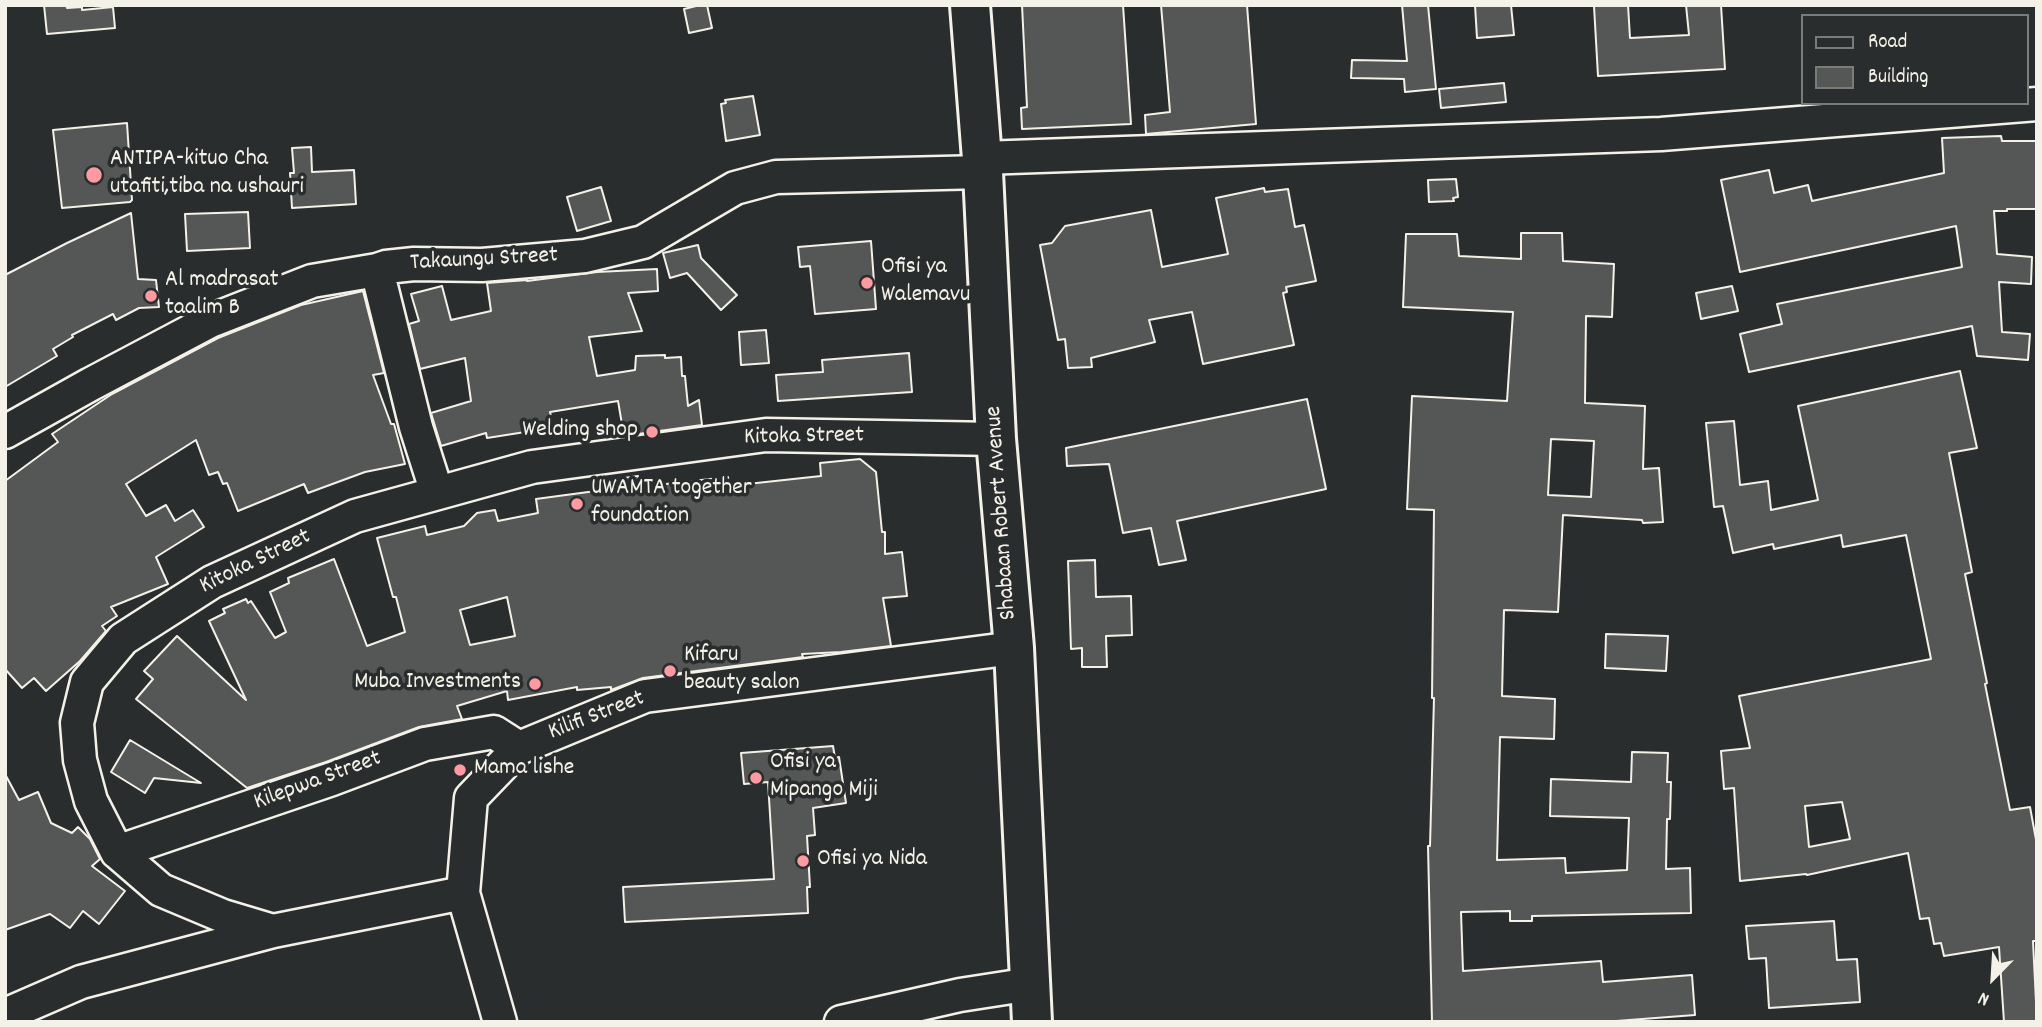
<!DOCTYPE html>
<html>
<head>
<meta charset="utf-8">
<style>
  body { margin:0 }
  #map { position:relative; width:2042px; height:1027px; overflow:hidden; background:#2a2d2e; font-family:Dekko,sans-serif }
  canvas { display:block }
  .frame { position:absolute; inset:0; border:7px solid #f4f1e8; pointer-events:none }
  .legend { position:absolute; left:1801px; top:14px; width:228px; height:91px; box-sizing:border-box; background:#2a2d2e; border:2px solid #7b7b78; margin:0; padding:9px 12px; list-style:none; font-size:21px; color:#f4f1e8 }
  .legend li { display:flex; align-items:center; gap:14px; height:35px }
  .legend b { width:35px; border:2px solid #7b7b78 }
  .north { position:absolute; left:1958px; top:943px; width:70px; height:70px; -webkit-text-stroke:5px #2a2d2e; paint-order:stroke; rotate:204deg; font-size:19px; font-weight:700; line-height:28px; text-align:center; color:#f4f1e8 }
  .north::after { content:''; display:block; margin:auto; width:24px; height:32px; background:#f4f1e8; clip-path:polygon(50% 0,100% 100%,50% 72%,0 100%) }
</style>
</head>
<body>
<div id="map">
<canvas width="2042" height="1027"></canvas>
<div class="frame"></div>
<ul class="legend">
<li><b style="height:9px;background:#2a2d2e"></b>Road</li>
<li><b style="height:19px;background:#555756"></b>Building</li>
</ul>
<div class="north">N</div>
</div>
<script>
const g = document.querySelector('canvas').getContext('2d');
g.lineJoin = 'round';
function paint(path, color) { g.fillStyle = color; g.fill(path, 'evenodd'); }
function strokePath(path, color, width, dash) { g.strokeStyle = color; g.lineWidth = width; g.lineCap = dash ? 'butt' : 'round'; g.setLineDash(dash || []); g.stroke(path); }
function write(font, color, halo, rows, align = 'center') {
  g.font = font + ' Dekko,sans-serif'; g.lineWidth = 7; g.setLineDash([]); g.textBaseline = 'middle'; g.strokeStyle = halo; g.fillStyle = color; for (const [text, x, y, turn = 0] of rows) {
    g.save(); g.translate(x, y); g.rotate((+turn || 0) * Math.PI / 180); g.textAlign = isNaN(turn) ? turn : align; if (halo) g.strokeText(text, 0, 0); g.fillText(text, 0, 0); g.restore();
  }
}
const building = new Path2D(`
  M 44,5 L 66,5 L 67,8 L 82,7 L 82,10 L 113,7 L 115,28 L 47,34 Z
  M 700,5 L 707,5 L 712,28 L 689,33 L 684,9 Z
  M 1022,5 L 1123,5 L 1131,124 L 1022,129 L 1021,108 L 1027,107 Z
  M 1161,5 L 1247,5 L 1256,124 L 1146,134 L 1145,115 L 1170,112 Z
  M 1402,5 L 1428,5 L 1436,89 L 1405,92 L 1404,79 L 1351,78 L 1352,60 L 1407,61 Z
  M 1475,5 L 1511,5 L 1514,35 L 1477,38 Z
  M 1628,5 L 1630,38 L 1689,35 L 1686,5 L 1721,5 L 1725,69 L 1598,76 L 1594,6 Z
  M 1504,83 L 1506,102 L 1441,108 L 1439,89 Z
  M 753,96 L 760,135 L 726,141 L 721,104 L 726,103 L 725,100 Z
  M 127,123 L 132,200 L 130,202 L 62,208 L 53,130 Z
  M 2001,136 L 2002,141 L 2037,141 L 2037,209 L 2007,209 L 2007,211 L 1994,211 L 1997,254 L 2032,257 L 2031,284 L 1999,282 L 2002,332 L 2030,334 L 2028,360 L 1977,356 L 1972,326 L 1749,372 L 1740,334 L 1782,324 L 1777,304 L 1962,267 L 1956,226 L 1740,272 L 1721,180 L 1769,170 L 1774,193 L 1808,185 L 1812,201 L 1944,173 L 1942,138 Z
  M 311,147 L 312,172 L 354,170 L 356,204 L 292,208 L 290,173 L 294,173 L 292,148 Z
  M 1456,179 L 1458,197 L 1453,198 L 1454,201 L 1429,202 L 1428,180 Z
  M 601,187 L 611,221 L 577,231 L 567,197 Z
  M 1264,188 L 1265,192 L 1288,189 L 1295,227 L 1304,225 L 1316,281 L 1286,287 L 1287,292 L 1283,293 L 1294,345 L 1203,364 L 1192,312 L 1149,320 L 1155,342 L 1091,358 L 1092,367 L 1068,368 L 1065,339 L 1058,340 L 1040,245 L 1052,243 L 1065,226 L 1151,210 L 1162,267 L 1228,254 L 1216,198 Z
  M 248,212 L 250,248 L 187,251 L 185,214 Z
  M 131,213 L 138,279 L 156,280 L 159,307 L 139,308 L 116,320 L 113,314 L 72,335 L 73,337 L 53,349 L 57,356 L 5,387 L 5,275 L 67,243 Z
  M 1521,233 L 1562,233 L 1563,261 L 1614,264 L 1612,317 L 1586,316 L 1585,403 L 1645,406 L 1643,469 L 1659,468 L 1663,522 L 1643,523 L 1642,520 L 1563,515 L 1558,612 L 1504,610 L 1502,696 L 1555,699 L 1554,739 L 1500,737 L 1497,860 L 1565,858 L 1566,873 L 1627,870 L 1629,818 L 1550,816 L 1551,779 L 1631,782 L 1632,752 L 1668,753 L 1667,782 L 1671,782 L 1670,819 L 1667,819 L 1666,869 L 1690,868 L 1691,913 L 1532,916 L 1532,921 L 1510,921 L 1510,911 L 1461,912 L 1463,971 L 1601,961 L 1603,982 L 1692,975 L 1695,1015 L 1603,1022 L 1432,1022 L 1428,846 L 1430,846 L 1434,698 L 1432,698 L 1434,510 L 1407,509 L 1412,396 L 1507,401 L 1513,312 L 1403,307 L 1406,234 L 1457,234 L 1459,256 L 1521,259 ZM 1551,439 L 1594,441 L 1591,497 L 1548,495 Z
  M 871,241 L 876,309 L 815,314 L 810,266 L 800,267 L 798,247 Z
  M 698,245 L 701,258 L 737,295 L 721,310 L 687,273 L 670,278 L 663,253 Z
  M 657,269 L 658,291 L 628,293 L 642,331 L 589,337 L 597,376 L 635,370 L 636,356 L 665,355 L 665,358 L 681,357 L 682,376 L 685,376 L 688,406 L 699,400 L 702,425 L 624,436 L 618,401 L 550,412 L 552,421 L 536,424 L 538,430 L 487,438 L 486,433 L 441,446 L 431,413 L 471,401 L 465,358 L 420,369 L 409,324 L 419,321 L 411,294 L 442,286 L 451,320 L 491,311 L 487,283 L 527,280 L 527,281 L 597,272 Z
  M 1732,286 L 1738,311 L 1701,319 L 1696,293 Z
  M 363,291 L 384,373 L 373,375 L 391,424 L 394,424 L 405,464 L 365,472 L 308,493 L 304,484 L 238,511 L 227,483 L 223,484 L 218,472 L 209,475 L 196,440 L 126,484 L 146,516 L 166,505 L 175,521 L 193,510 L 204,527 L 156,557 L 168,584 L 111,607 L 117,616 L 102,626 L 106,631 L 80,661 L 46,691 L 34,678 L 22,688 L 5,669 L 5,481 L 58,442 L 52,434 L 112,394 L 218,338 L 301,305 Z
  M 766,330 L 769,363 L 741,365 L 739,332 Z
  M 909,353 L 912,392 L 778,401 L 776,375 L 823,372 L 822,360 Z
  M 1960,371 L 1977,448 L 1949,453 L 1972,572 L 1965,574 L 1987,683 L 1985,684 L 2010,810 L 2030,807 L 2037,845 L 2037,941 L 2033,941 L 2037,1022 L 2004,1022 L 1999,947 L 1944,956 L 1941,943 L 1934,944 L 1929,918 L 1920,919 L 1908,853 L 1807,875 L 1806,874 L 1740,881 L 1734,788 L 1724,789 L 1721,751 L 1750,748 L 1739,696 L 1931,659 L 1906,535 L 1843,547 L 1841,535 L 1774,549 L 1773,544 L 1733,553 L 1723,506 L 1714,507 L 1706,423 L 1734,421 L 1740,485 L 1768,481 L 1771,510 L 1818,500 L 1798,406 ZM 1842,802 L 1850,839 L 1809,847 L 1805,806 Z
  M 1307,399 L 1326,489 L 1177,521 L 1186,560 L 1159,565 L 1151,528 L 1123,533 L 1109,464 L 1067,466 L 1066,448 Z
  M 860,459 L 876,472 L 882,532 L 885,532 L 885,554 L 902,552 L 907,596 L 883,598 L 891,646 L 841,652 L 802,654 L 803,657 L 643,678 L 611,690 L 611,687 L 577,690 L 577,687 L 508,700 L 507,691 L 457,706 L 462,719 L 419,727 L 326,762 L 247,788 L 136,699 L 153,679 L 144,671 L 177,636 L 246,700 L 209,621 L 225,613 L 223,609 L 246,599 L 248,603 L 251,601 L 275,638 L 286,632 L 270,592 L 289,583 L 288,578 L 334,559 L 367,646 L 405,632 L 396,597 L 393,597 L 377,538 L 425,526 L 427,535 L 464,526 L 477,513 L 495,510 L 498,521 L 538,513 L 536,499 L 618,488 L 617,479 L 638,476 L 639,487 L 728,477 L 729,486 L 821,476 L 820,463 ZM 507,597 L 515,636 L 470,645 L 460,610 Z
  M 1095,560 L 1096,597 L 1131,596 L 1132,635 L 1106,636 L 1107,667 L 1082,667 L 1082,648 L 1071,649 L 1068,561 Z
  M 1606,634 L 1668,636 L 1666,671 L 1605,668 Z
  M 130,740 L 201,783 L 154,778 L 145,793 L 111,772 Z
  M 833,746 L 835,758 L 839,757 L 846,803 L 813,808 L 815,835 L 807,836 L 810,887 L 807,887 L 808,913 L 625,922 L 623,887 L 774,879 L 768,782 L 744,784 L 741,753 Z
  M 5,774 L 19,800 L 38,792 L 51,823 L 72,833 L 78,827 L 90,839 L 100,859 L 92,866 L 125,891 L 99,924 L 83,911 L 70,928 L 50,914 L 5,930 Z
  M 1834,921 L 1837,960 L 1857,959 L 1860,1002 L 1769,1008 L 1766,958 L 1749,959 L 1746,926 Z`);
paint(building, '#555756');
strokePath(building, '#f4f1e8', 2);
const minor = new Path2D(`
  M 982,158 L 1661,134 L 2037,104
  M 377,270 L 416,427 L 437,493
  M 5,432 L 91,384 L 210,321 L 312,281 L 377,270 L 386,267 L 414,264 L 482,265 L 585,256 L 643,242 L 735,188 L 776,177 L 983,172
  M 117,852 L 332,779 L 425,744 L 494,732 L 519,748
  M 463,893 L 273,931 L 223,916 L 161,890 L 117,852 L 91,801 L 80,760 L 77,723 L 87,682 L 123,639 L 212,582 L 355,516 L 532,467 L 766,435 L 996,439
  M 5,1015 L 81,982 L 273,931
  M 500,1022 L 463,893 L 471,798 L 519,748 L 645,696 L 1014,648
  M 841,1022 L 960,995 L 1031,984`);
const major = new Path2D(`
  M 970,5 L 983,172 L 996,439 L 1014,648 L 1032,1022`);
strokePath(minor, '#f4f1e8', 37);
strokePath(major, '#f4f1e8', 44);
strokePath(minor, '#2a2d2e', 32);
strokePath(major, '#2a2d2e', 38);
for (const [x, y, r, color] of [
  [94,175,9,"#ff9aa2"],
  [867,283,7,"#ff9aa2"],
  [151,296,7,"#ff9aa2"],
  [652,432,7,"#ff9aa2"],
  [577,504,7,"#ff9aa2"],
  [670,671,7,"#ff9aa2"],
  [535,684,7,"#ff9aa2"],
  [460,770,7,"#ff9aa2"],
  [756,778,7,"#ff9aa2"],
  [803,861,7,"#ff9aa2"]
]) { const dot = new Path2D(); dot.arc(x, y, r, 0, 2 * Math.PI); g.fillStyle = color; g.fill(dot); strokePath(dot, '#2a2d2e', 2.5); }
write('24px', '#f4f1e8', '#2a2d2e', [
  ["ANTIPA-kituo Cha",110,161],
  ["utafiti,tiba na ushauri",110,189],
  ["Ofisi ya",881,269],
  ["Walemavu",881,297],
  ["Al madrasat",165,282],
  ["taalim B",165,310],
  ["Welding shop",638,432,"right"],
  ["UWAMTA together",591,490],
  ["foundation",591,518],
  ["Kifaru",684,657],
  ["beauty salon",684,685],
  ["Muba Investments",521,684,"right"],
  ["Ofisi ya",770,764],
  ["Mipango Miji",770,792],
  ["Mama lishe",474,770],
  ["Ofisi ya Nida",817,861]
], 'left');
write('24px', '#f4f1e8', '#2a2d2e', [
  ["Takaungu Street",484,261,-3],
  ["Kitoka Street",804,438,-1],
  ["Shabaan Robert Avenue",1003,513,-94],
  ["Kitoka Street",256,563,-26],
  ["Kilifi Street",597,717,-21],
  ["Kilepwa Street",318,782,-20]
]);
</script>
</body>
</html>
